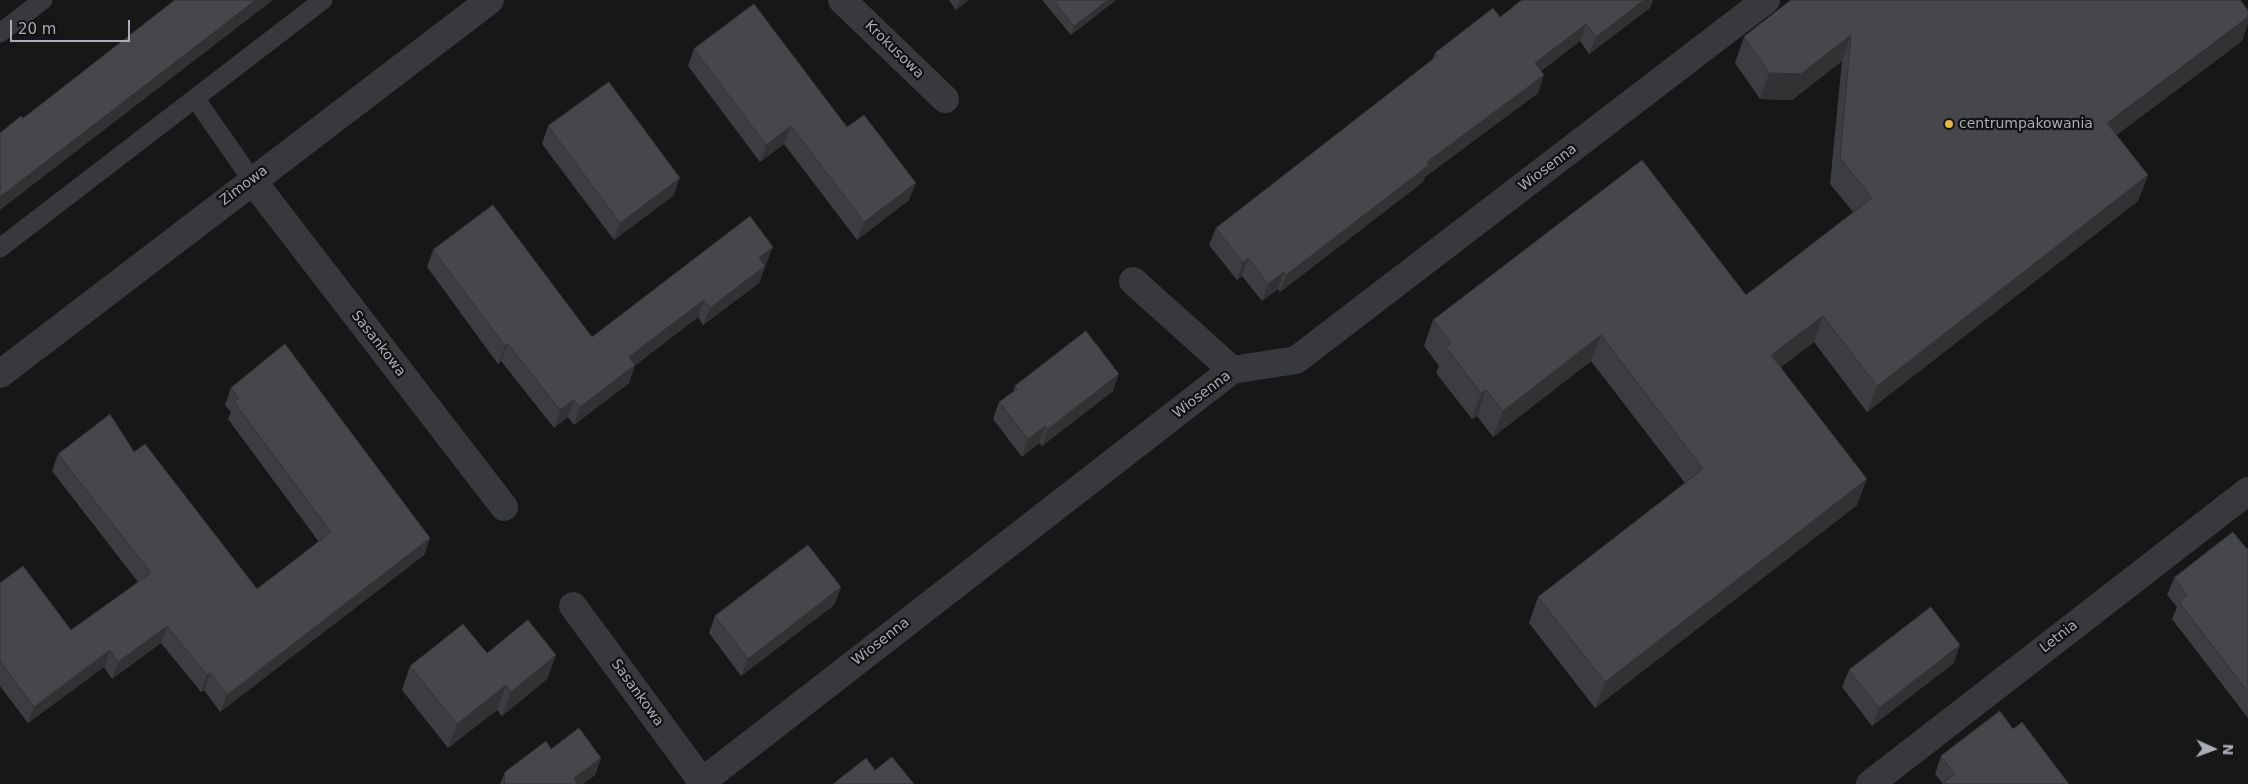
<!DOCTYPE html>
<html>
<head>
<meta charset="utf-8">
<style>
  body { margin:0 }
  #map { position:relative; width:2248px; height:784px; overflow:hidden; background:#171718; font-family:"DejaVu Sans",sans-serif }
  canvas { display:block }
  .north { position:absolute; left:2188px; top:724px; width:50px; height:50px; -webkit-text-stroke:4px #121213; paint-order:stroke; rotate:92deg; font-size:14px; font-weight:700; line-height:20px; text-align:center; color:#aaadb7 }
  .north::after { content:''; display:block; margin:auto; width:18px; height:22px; background:#aaadb7; clip-path:polygon(50% 0,100% 100%,50% 72%,0 100%) }
  .scale { position:absolute; left:10px; top:20px; width:120px; height:22px; box-sizing:border-box; border:2px solid #aaadb7; border-top:0; padding-left:6px; font-size:15px; line-height:18px; white-space:nowrap; color:#aaadb7; -webkit-text-stroke:4px #121213; paint-order:stroke }
</style>
</head>
<body>
<div id="map">
<canvas width="2248" height="784"></canvas>
<div class="north">N</div>
<div class="scale">20 m</div>
</div>
<script>
const g = document.querySelector('canvas').getContext('2d');
g.lineJoin = 'round';
function strokePath(path, color, width, dash) { g.strokeStyle = color; g.lineWidth = width; g.lineCap = dash ? 'butt' : 'round'; g.setLineDash(dash || []); g.stroke(path); }
function paint(path, color) { g.fillStyle = color; g.fill(path, 'evenodd'); }
function write(font, color, halo, rows, align = 'center') {
  g.font = font + ' "DejaVu Sans",sans-serif'; g.lineWidth = 4.5; g.setLineDash([]); g.textBaseline = 'middle'; g.strokeStyle = halo; g.fillStyle = color; for (const [text, x, y, turn = 0] of rows) {
    g.save(); g.translate(x, y); g.rotate((+turn || 0) * Math.PI / 180); g.textAlign = isNaN(turn) ? turn : align; if (halo) g.strokeText(text, 0, 0); g.fillText(text, 0, 0); g.restore();
  }
}
strokePath(new Path2D(`
  M 0,33 L 43,0
  M 195,98 L 252,180
  M 0,248 L 323,0`), '#38393d', 19);
strokePath(new Path2D(`
  M 842,0 L 945,99
  M 252,180 L 504,507
  M 1133,281 L 1232,370
  M 0,374 L 490,0
  M 573,606 L 701,780
  M 699,784 L 1232,370 L 1296,360 L 1766,0
  M 1870,784 L 2248,491`), '#38393d', 28);
paint(new Path2D(`
  M 949,0 L 969,0 L 956,10 Z
  M 1042,0 L 1116,0 L 1071,35 Z
  M 1791,0 L 2242,41 L 2116,135 L 2148,175 L 2138,201 L 1867,412 L 1814,342 L 1781,367 L 1857,505 L 1595,708 L 1529,623 L 1538,597 L 1685,483 L 1591,361 L 1493,437 L 1477,416 L 1472,419 L 1436,373 L 1439,366 L 1424,346 L 1433,320 L 1746,295 L 1853,212 L 1830,184 L 1842,61 L 1792,100 L 1760,99 L 1735,63 L 1744,37 Z
  M 1650,8 L 1589,54 L 1580,41 L 1541,71 L 1538,93 L 1425,177 L 1423,182 L 1280,292 L 1278,289 L 1262,301 L 1242,276 L 1237,280 L 1209,245 L 1216,228 L 1432,60 L 1435,53 L 1500,17 Z
  M 694,49 L 847,127 L 909,200 L 857,240 L 784,144 L 760,162 L 688,66 Z
  M 548,126 L 674,195 L 614,240 L 542,144 Z
  M 433,250 L 592,337 L 767,265 L 765,266 L 759,283 L 703,325 L 698,317 L 637,364 L 635,365 L 629,383 L 574,425 L 568,417 L 554,428 L 501,361 L 498,364 L 427,267 Z
  M 1015,386 L 1113,391 L 1042,446 L 1039,443 L 1022,457 L 993,419 L 999,402 L 1013,392 Z
  M 231,388 L 430,538 L 424,555 L 220,712 L 204,690 L 201,692 L 161,643 L 112,679 L 104,667 L 28,723 L 0,686 L 0,583 L 71,630 L 138,582 L 52,471 L 58,454 L 134,452 L 257,589 L 319,542 L 228,419 L 231,412 L 225,405 Z
  M 2248,548 L 2248,718 L 2172,619 L 2177,607 L 2167,595 L 2174,578 Z
  M 841,587 L 834,605 L 741,676 L 709,633 L 715,616 Z
  M 487,653 L 556,655 L 547,679 L 502,716 L 497,710 L 448,748 L 402,690 L 410,666 Z
  M 1954,663 L 1872,726 L 1842,687 L 1849,670 Z
  M 2013,729 L 2069,784 L 1943,784 L 1935,774 L 1941,756 Z
  M 551,749 L 601,758 L 595,775 L 583,784 L 500,784 L 505,772 Z`), '#3c3d40');
paint(new Path2D(`
  M 256,0 L 273,0 L 0,210 L 0,197 Z
  M 960,0 L 969,0 L 956,10 Z
  M 1108,0 L 1116,0 L 1071,35 L 1074,26 Z
  M 1644,0 L 1653,0 L 1650,8 L 1589,54 L 1596,37 Z
  M 2248,17 L 2248,24 L 2242,41 L 2098,149 L 2107,123 Z
  M 1586,24 L 1580,41 L 1529,80 L 1535,63 Z
  M 1851,35 L 1842,61 L 1792,100 L 1760,99 L 1769,73 Z
  M 1544,75 L 1538,93 L 1425,177 L 1423,182 L 1280,292 L 1286,275 L 1427,162 Z
  M 791,126 L 784,144 L 760,162 L 766,145 Z
  M 2148,175 L 2138,201 L 1867,412 L 1877,386 Z
  M 680,178 L 674,195 L 614,240 L 620,223 Z
  M 916,183 L 909,200 L 857,240 L 864,222 Z
  M 773,247 L 759,283 L 703,325 L 710,308 L 759,258 Z
  M 1248,258 L 1242,276 L 1237,280 L 1243,263 Z
  M 1284,272 L 1278,289 L 1262,301 L 1268,284 Z
  M 704,300 L 698,317 L 629,370 L 635,365 L 629,383 L 574,425 L 580,407 L 629,357 Z
  M 1823,316 L 1814,342 L 1762,381 L 1771,355 Z
  M 1601,335 L 1591,361 L 1493,437 L 1503,411 Z
  M 508,344 L 501,361 L 498,364 L 505,346 Z
  M 1119,374 L 1113,391 L 1042,446 L 1048,429 Z
  M 1486,390 L 1477,416 L 1472,419 L 1481,393 Z
  M 574,400 L 568,417 L 554,428 L 560,410 Z
  M 1045,426 L 1039,443 L 1022,457 L 1028,439 Z
  M 1867,479 L 1857,505 L 1595,708 L 1605,682 Z
  M 430,538 L 424,555 L 220,712 L 227,695 Z
  M 841,587 L 834,605 L 741,676 L 748,659 Z
  M 167,626 L 161,643 L 112,679 L 118,662 Z
  M 1960,645 L 1954,663 L 1872,726 L 1879,708 Z
  M 110,650 L 104,667 L 28,723 L 34,707 Z
  M 556,655 L 547,679 L 502,716 L 511,692 Z
  M 210,673 L 204,690 L 201,692 L 207,675 Z
  M 506,685 L 497,710 L 448,748 L 457,724 Z
  M 601,758 L 595,775 L 583,784 L 572,784 L 574,778 Z`), '#313234');
const building = new Path2D(`
  M 175,0 L 256,0 L 0,197 L 0,133 L 21,116 L 23,118 Z
  M 1053,0 L 1108,0 L 1074,26 Z
  M 1522,0 L 1644,0 L 1596,37 L 1586,24 L 1535,63 L 1544,75 L 1427,162 L 1429,165 L 1286,275 L 1284,272 L 1268,284 L 1248,258 L 1243,263 L 1216,228 L 1437,56 L 1435,53 L 1493,8 L 1500,17 Z
  M 1791,0 L 2240,0 L 2248,10 L 2248,17 L 2107,123 L 2148,175 L 1877,386 L 1823,316 L 1771,355 L 1867,479 L 1605,682 L 1538,597 L 1703,469 L 1601,335 L 1503,411 L 1486,390 L 1481,393 L 1446,347 L 1451,343 L 1433,320 L 1642,160 L 1746,295 L 1872,198 L 1840,158 L 1851,35 L 1801,74 L 1769,73 L 1744,37 Z
  M 754,4 L 847,127 L 864,115 L 916,183 L 864,222 L 791,126 L 766,145 L 694,49 Z
  M 609,82 L 680,178 L 620,223 L 548,126 Z
  M 493,205 L 592,337 L 750,216 L 773,247 L 759,258 L 765,266 L 710,308 L 704,300 L 643,346 L 629,357 L 635,365 L 580,407 L 574,400 L 560,410 L 508,344 L 505,346 L 433,250 Z
  M 1086,331 L 1119,374 L 1048,429 L 1045,426 L 1028,439 L 999,402 L 1017,389 L 1015,386 Z
  M 285,344 L 430,538 L 227,695 L 210,673 L 207,675 L 167,626 L 118,662 L 110,650 L 34,707 L 0,661 L 0,583 L 23,566 L 71,630 L 151,573 L 58,454 L 110,414 L 134,452 L 145,444 L 257,589 L 331,532 L 234,402 L 239,398 L 231,388 Z
  M 2233,532 L 2247,549 L 2248,548 L 2248,692 L 2179,602 L 2187,595 L 2174,578 Z
  M 808,545 L 841,587 L 748,659 L 715,616 Z
  M 1931,607 L 1960,645 L 1879,708 L 1849,670 Z
  M 528,620 L 556,655 L 511,692 L 506,685 L 457,724 L 410,666 L 463,624 L 487,653 Z
  M 2000,711 L 2013,729 L 2022,722 L 2069,784 L 1945,784 L 1944,782 L 1955,774 L 1941,756 Z
  M 579,728 L 601,758 L 574,778 L 578,784 L 504,784 L 505,772 L 546,741 L 551,749 Z
  M 892,757 L 914,784 L 833,784 L 866,758 L 875,770 Z`);
paint(building, '#46474b');
strokePath(building, '#313234', 1);
for (const [x, y, r, color] of [
  [1949,124,5,"#e1b546"]
]) { const dot = new Path2D(); dot.arc(x, y, r, 0, 2 * Math.PI); g.fillStyle = color; g.fill(dot); strokePath(dot, '#121213', 2); }
write('14px', '#aaadb7', '#121213', [
  ["Krokusowa",894,50,44],
  ["Wiosenna",1548,168,-37],
  ["Zimowa",244,186,-37],
  ["Sasankowa",378,344,52],
  ["Wiosenna",1202,395,-37],
  ["Letnia",2059,637,-38],
  ["Wiosenna",881,642,-38],
  ["Sasankowa",637,693,54]
]);
write('14px', '#aaadb7', '#121213', [
  ["centrumpakowania",1959,124]
], 'left');
</script>
</body>
</html>
